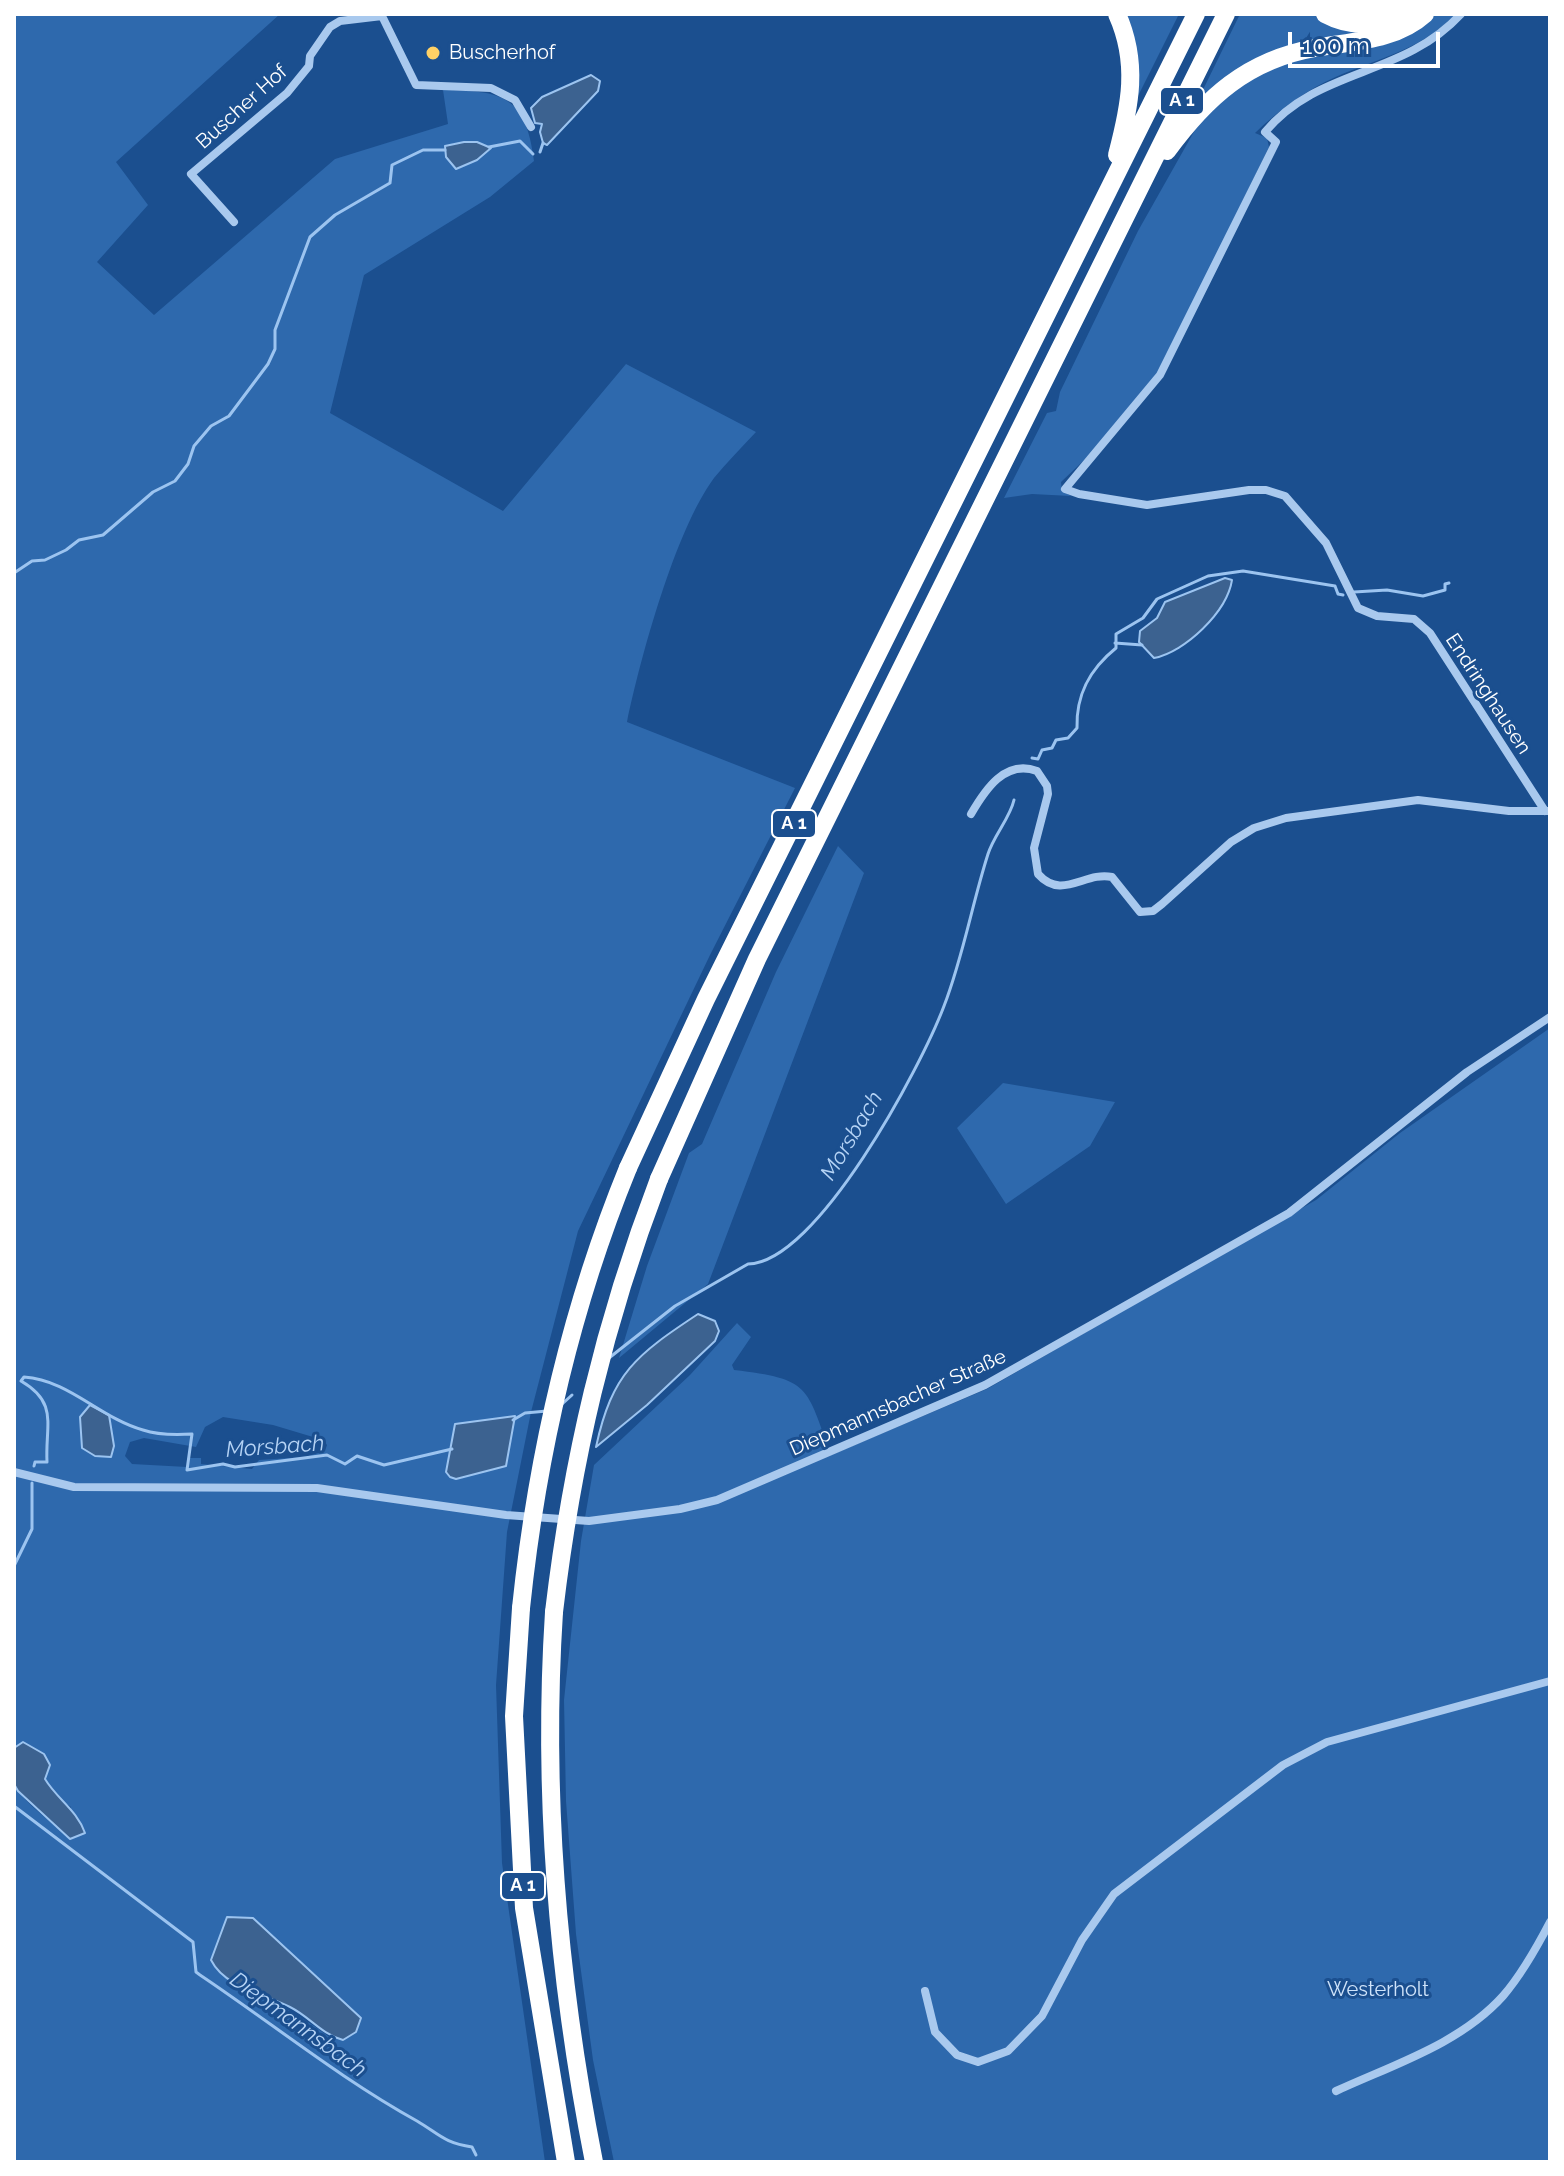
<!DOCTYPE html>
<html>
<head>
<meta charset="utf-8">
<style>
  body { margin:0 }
  #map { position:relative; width:1564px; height:2176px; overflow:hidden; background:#1b4f8f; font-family:Raleway,sans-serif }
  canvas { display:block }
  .frame { position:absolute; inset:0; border:16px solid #fff; pointer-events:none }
  .scale { position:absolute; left:1288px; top:32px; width:152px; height:36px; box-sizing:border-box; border:4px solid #fff; border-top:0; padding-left:10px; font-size:24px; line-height:28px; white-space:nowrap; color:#fff; -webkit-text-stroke:6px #1b4f8f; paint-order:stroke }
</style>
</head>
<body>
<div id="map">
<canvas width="1564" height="2176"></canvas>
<div class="frame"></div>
<div class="scale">100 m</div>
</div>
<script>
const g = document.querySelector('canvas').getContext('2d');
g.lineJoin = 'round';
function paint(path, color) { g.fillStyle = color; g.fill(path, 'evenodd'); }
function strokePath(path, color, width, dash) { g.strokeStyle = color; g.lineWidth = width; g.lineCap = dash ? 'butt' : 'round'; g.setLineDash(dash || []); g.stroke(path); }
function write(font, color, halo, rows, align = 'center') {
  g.font = font + ' Raleway,sans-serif'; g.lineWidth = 6; g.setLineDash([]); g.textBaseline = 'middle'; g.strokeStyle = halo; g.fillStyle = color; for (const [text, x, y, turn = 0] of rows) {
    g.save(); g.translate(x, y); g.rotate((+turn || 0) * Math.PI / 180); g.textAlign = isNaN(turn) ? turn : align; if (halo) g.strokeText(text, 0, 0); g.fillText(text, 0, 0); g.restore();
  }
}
paint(new Path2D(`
  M 14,14 L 280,14 L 116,162 L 148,205 L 97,262 L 154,315 L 335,159 L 448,124 L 443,90 C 502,91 526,95 534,161 L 490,197 L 364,275 L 330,413 L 503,511 L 626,364 L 756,432 C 742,447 727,462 714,478 C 675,531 641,656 627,722 L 795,788 L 710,955 L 578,1231 L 531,1412 L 507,1532 L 496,1685 L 502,1863 L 545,2162 L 14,2162 L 14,1784 C 27,1807 51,1820 70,1839 L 71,1807 L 55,1796 L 24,1742 L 14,1748 ZM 223,1417 L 273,1425 L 323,1440 L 327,1445 L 325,1451 L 305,1457 L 259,1460 L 252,1469 L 201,1464 L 201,1458 L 190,1458 L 187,1467 L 132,1464 L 125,1456 L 130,1442 L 144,1438 L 196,1447 L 205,1427 ZM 109,1418 L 108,1425 L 82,1448 L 81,1422 ZM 216,1968 L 356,2032 L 328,2036 C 292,2009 254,1993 216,1968 Z
  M 1122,14 L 1179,14 L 1134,104 Z
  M 1240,14 L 1317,14 L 1398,26 L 1304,46 L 1197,102 Z
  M 1434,14 L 1456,14 C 1416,54 1374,58 1325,82 C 1298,96 1277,112 1255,133 L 1267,138 L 1269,147 L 1158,374 L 1098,447 L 1061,482 L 1062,491 L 1071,496 L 1032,494 L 1004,498 L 1047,413 L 1056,411 L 1060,392 L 1138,231 L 1204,114 L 1262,70 Z
  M 838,846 L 864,873 L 708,1284 L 619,1358 L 647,1266 L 689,1153 L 702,1144 L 776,972 Z
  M 1550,1028 L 1550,2162 L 614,2162 L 593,2060 L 576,1934 L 566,1801 L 564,1700 L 581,1541 L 594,1465 L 690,1375 L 737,1323 L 751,1337 L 732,1365 L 734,1370 C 811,1379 806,1386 831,1455 L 987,1389 L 1316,1200 L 1400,1133 Z
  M 1003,1083 L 1115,1102 L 1090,1146 L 1006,1204 L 957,1128 Z`), '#2e69ad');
const water = new Path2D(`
  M 591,75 L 600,81 L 598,91 L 547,145 L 543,143 L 540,132 L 542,124 L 535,123 L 531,108 L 542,97 Z
  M 464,142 L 477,142 L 491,148 L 477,160 L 456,169 L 446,157 L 445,146 Z
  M 1225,578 L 1232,580 C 1227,612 1185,652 1154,658 L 1139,642 L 1140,631 L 1157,618 L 1165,602 Z
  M 698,1314 L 715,1321 L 719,1331 L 715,1341 L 647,1405 L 596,1447 C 612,1373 636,1355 698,1314 Z
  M 90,1405 L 109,1415 L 114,1446 L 111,1457 L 95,1456 L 82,1448 L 80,1417 Z
  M 515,1416 L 506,1466 L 456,1479 L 450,1477 L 446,1472 L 455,1424 Z
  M 23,1742 L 44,1754 L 50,1765 L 45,1779 C 57,1799 77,1810 85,1833 L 70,1839 L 18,1791 L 14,1784 L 14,1748 Z
  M 227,1917 L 253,1918 L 361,2018 L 356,2032 L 343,2040 C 321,2034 310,2017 290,2007 C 265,1994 225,1988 211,1960 Z`);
paint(water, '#3c6290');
strokePath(water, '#9cc4f0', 2);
strokePath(new Path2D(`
  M 489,147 L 520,141 L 533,154
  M 540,152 L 543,143
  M 14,573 L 32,561 L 45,560 L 66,550 L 79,540 L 103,535 L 153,492 L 175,481 L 188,464 L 194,446 L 211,426 L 229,416 L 268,364 L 275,349 L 275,330 L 310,237 L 335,215 L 390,183 L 392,165 L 423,150 L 445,150
  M 1354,592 L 1387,590 L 1423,596 L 1445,590 L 1445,584 L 1449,583
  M 1115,643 L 1142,645
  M 1032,758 L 1038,759 L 1042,750 L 1052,748 L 1056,740 L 1068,738 L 1077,728 C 1076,694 1090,669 1116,648 L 1116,634 L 1143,618 L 1157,599 L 1208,576 L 1243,571 L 1335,586 L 1338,594 L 1343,595
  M 609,1358 L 675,1306 L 748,1264 C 817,1263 921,1067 944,1006 C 963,957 972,904 988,854 C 994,835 1010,818 1014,800
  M 21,1381 L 24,1377 C 69,1380 100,1418 143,1430 C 158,1435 176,1435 192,1434 L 187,1470 L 223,1464 L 235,1467 L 327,1455 L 345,1464 L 357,1456 L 384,1465 L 452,1449
  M 21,1381 C 59,1403 45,1425 47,1462 L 35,1462 L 34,1466
  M 561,1405 L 572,1395
  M 513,1420 L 525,1413 L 547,1411
  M 14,1566 L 32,1529 L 32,1483
  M 14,1806 L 193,1942 L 196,1972 L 200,1975 C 273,2024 341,2079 417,2121 C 439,2134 444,2143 472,2147 L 476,2155`), '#9cc4f0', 3);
strokePath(new Path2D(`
  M 1461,14 C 1402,78 1319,67 1265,132 L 1276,142 L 1160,375 L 1065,489 L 1079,494 L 1147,505 L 1249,490 L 1266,490 L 1285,496 L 1326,543 L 1358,608 L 1377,616 L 1414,619 L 1430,633 L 1545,811
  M 234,222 L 191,174 L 287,93 L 309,66 L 310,56 L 330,27 L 340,21 L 382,16 L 416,85 L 491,88 L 515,100 L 531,127
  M 971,814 C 985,790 1005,759 1037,771 L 1047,786 L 1048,794 L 1034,848 L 1038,874 C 1062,901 1085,871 1112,877 L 1140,912 L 1153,911 L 1162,904 L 1231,842 L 1254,828 L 1286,818 L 1418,800 L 1509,811 L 1549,811
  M 14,1472 L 74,1487 L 317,1488 L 506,1515 L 589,1521 L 680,1509 L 717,1500 L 985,1385 L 1289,1213 L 1467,1072 L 1550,1017
  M 925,1991 L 935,2032 L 957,2055 L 978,2062 L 1008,2051 L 1042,2016 L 1082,1940 L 1114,1894 L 1283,1765 L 1327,1742 L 1550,1681
  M 1336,2091 C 1392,2065 1460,2044 1503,1996 C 1522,1974 1537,1947 1550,1922`), '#a9c9ee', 8);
strokePath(new Path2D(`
  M 1325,14 C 1351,28 1377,26 1403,14
  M 1167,151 C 1206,98 1247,60 1315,48 C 1353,41 1395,41 1425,14
  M 1117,155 C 1130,106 1139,63 1117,14
  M 628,1168 L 706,999 L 1196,14
  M 659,1179 L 757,959 L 1226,14
  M 521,1608 L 514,1716 L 524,1908 L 566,2162
  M 554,1612 C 542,1798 558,1980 594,2162`), '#fff', 18);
strokePath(new Path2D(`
  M 521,1608 C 537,1455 570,1310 628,1168
  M 554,1612 C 572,1460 604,1323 659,1179`), '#fff', 18);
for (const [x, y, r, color] of [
  [433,53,8,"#ffd166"]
]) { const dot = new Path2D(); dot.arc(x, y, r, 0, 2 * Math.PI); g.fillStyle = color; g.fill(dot); strokePath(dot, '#1b4f8f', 3); }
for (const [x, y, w] of [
  [1182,101,44],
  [794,824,44],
  [523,1886,44]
]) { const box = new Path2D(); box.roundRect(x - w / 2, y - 14, w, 28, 6); g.fillStyle = '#1b4f8f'; g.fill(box); strokePath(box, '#fff', 2); }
write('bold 18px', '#fff', null, [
  ["A 1",1182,101],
  ["A 1",794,824],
  ["A 1",523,1886]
]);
write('20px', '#fff', '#1b4f8f', [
  ["Buscherhof",449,53]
], 'left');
write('20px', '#fff', '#1b4f8f', [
  ["Buscher Hof",242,107,-42],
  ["Endringhausen",1488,694,57],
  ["Diepmannsbacher Straße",898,1403,-24]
]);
write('20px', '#cfe3fa', '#1b4f8f', [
  ["Westerholt",1378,1990]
]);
write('italic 22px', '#b5d3f5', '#1b4f8f', [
  ["Morsbach",852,1136,-59],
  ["Morsbach",275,1447,-4],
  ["Diepmannsbach",298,2025,36]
]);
</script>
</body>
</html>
